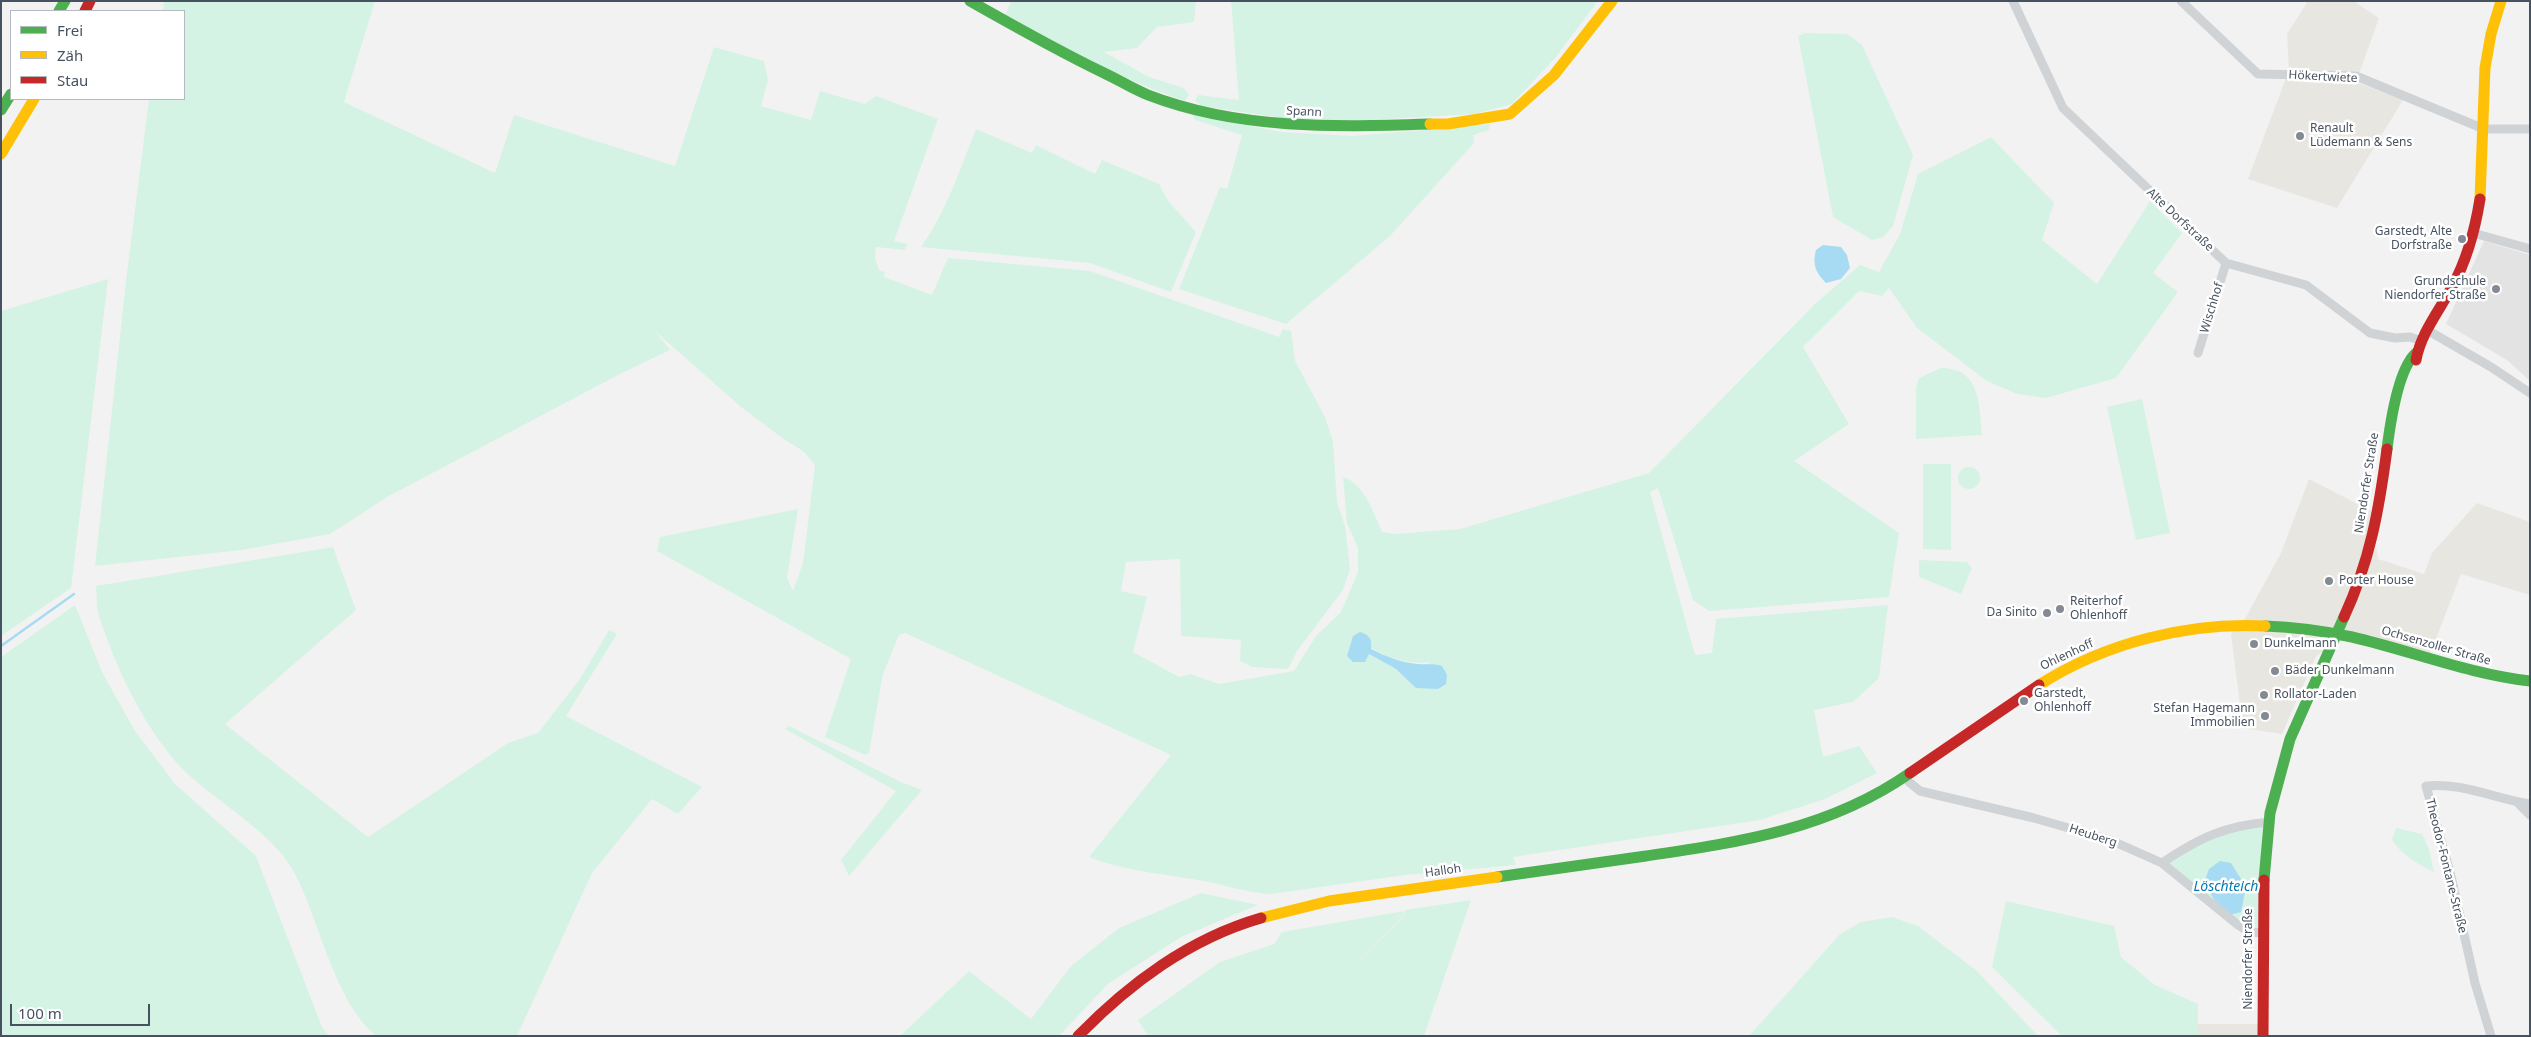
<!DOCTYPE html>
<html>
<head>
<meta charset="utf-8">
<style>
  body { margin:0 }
  #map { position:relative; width:2531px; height:1037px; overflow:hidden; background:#f3f2f2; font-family:"Noto Sans",sans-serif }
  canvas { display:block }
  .frame { position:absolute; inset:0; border:2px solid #475260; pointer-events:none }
  .legend { position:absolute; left:10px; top:10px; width:175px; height:90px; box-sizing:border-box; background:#fff; border:1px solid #b5babf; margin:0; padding:6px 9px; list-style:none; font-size:15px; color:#475260 }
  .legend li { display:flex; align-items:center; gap:10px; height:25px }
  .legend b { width:25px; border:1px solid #b5babf }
  .scale { position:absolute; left:10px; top:1004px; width:140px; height:22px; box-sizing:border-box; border:2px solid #475260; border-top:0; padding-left:6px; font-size:15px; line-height:18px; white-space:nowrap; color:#475260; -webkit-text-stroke:4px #fff; paint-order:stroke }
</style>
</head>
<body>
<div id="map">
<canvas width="2531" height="1037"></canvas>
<div class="frame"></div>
<ul class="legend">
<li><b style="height:6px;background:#4caf50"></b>Frei</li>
<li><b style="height:6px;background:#ffc107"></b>Zäh</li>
<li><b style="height:6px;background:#c62828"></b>Stau</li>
</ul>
<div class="scale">100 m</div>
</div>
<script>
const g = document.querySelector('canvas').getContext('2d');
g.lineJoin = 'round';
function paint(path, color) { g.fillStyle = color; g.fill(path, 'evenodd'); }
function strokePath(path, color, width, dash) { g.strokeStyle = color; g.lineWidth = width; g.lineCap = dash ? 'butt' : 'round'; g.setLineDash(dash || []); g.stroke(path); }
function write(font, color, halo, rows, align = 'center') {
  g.font = font + ' "Noto Sans",sans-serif'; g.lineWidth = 5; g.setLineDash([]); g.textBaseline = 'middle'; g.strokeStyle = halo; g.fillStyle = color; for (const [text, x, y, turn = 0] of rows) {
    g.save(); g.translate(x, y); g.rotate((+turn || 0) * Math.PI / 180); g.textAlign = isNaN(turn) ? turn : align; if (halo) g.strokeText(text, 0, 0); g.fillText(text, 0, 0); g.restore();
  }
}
paint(new Path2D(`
  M 2308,1 L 2353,1 L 2379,18 L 2356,82 L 2403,100 L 2337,208 L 2248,179 L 2289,70 L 2287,34 Z
  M 2309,479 L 2371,511 L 2378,559 L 2424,574 L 2432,553 L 2477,503 L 2530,522 L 2530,595 L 2461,574 L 2427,662 L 2346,638 L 2316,656 L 2282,734 L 2243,728 L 2231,634 L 2245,619 L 2281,553 Z
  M 2198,1024 L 2258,1024 L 2258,1036 L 2198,1036 Z`), '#e7e6e0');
paint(new Path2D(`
  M 2484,241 L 2530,255 L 2530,381 L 2507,360 L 2446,324 Z`), '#e4e3e4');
paint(new Path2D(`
  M 164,1 L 375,1 L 344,102 L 495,173 L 514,115 L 675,166 L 714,47 L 764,61 L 768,80 L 761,106 L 811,120 L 820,91 L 865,104 L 876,96 L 938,119 L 894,241 L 907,244 L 905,250 L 876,247 L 875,258 L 879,270 L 885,272 L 884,277 L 932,295 L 948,258 L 1090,271 L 1279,337 L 1283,329 L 1291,331 L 1295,361 L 1325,417 L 1333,442 L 1337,502 L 1345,526 L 1350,569 L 1343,590 L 1297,651 L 1288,669 L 1252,667 L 1240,661 L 1241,640 L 1181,636 L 1180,559 L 1126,562 L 1121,591 L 1147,597 L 1133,652 L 1179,677 L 1190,674 L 1219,684 L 1294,671 L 1316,636 L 1341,612 L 1358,572 L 1358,548 L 1347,523 L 1343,477 C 1364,483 1374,514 1382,532 L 1395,534 L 1460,529 L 1649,473 L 1815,304 L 1860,265 L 1879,272 L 1900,234 L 1918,174 L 1991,137 L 2054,203 L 2042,240 L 2097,284 L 2150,201 L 2182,233 L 2153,273 L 2178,292 L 2116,378 L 2046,398 L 2017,394 L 1987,381 L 1917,328 L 1889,288 L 1882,296 L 1859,291 L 1803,347 L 1849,424 L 1794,461 L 1899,533 L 1889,597 L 1709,611 L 1693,600 L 1658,488 L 1650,492 L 1695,655 L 1712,653 L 1716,619 L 1888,605 L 1879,678 L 1853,702 L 1814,710 L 1823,757 L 1859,746 L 1877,773 L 1825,799 L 1760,820 L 1513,857 L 1516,865 L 1405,875 L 1271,894 C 1251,893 1234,888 1214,883 C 1172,874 1129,873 1089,857 L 1171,755 L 905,633 L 899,635 L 883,674 L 869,753 L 865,755 L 825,737 L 851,659 L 657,551 L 660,537 L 798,509 L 787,578 L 793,591 L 803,563 L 815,465 L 803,451 L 782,438 L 741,407 L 656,332 L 670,350 L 620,374 L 389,496 L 330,534 L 242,550 L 95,566 L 126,281 L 149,99 L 184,99 L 184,11 L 163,11 ZM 1353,636 C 1376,653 1402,666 1431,662 L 1404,676 L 1396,669 L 1369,654 L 1347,657 Z
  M 1011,1 L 1196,1 L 1194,22 L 1157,27 L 1137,48 L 1104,52 L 1149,77 L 1184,88 L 1189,95 L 1185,101 C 1122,80 1064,47 1005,15 Z
  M 1231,1 L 1598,1 L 1555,58 L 1512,104 L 1475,114 L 1317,123 L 1201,106 L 1195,100 L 1198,95 L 1239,100 Z
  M 1805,33 L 1847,34 L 1862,45 L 1913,155 L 1893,226 L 1883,237 L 1872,240 L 1833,217 L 1798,36 Z
  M 1192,114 L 1281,132 L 1353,136 L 1490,124 L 1489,130 L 1473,135 L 1474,143 L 1390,236 L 1286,324 L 1179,289 L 1220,187 L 1227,189 L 1242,135 L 1195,120 Z
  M 976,129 L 1032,153 L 1036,145 L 1095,174 L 1102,160 L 1159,184 L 1168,201 L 1196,232 L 1171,292 L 1090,263 L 921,247 C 946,212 960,169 976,129 Z
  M 108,279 L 71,588 L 1,636 L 1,311 Z
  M 1941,368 C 1981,368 1979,405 1982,435 L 1916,439 L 1916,388 L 1919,378 Z
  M 2142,399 L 2170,533 L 2136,540 L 2107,407 Z
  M 1923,464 L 1951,464 L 1951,550 L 1923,549 Z
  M1958 478a11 11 0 1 1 22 0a11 11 0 1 1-22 0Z
  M 333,547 L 356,610 L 225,724 L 368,837 L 508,743 L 538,733 L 580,679 L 609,630 L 617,634 L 566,716 L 702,787 L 678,814 L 652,799 L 592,873 L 517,1036 L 376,1036 C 334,1001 320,922 295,874 C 275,835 223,806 190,776 C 149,739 116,669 99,616 C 96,607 97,596 96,586 Z
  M 1919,560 L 1967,562 L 1972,568 L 1961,594 L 1919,577 Z
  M 75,605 L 103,674 L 135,731 L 175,784 L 256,856 L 322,1027 L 329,1036 L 1,1036 L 1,657 Z
  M 789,726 L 901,782 L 922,790 L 849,876 L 841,860 L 896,791 L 785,729 Z
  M 2242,827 L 2263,827 L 2258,928 L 2244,926 L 2167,865 L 2191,847 Z
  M 2396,828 L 2422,834 L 2429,849 L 2434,872 C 2417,864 2403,856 2392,840 Z
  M 1201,893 L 1258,905 L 1181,937 L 1108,984 L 1059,1036 L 900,1036 L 969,971 L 1031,1019 L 1071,966 L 1119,928 Z
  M 1471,900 L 1424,1036 L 1148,1036 L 1138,1020 L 1220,962 L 1274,944 L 1282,932 L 1404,911 L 1403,916 L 1321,997 L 1280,1028 L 1321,997 L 1404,916 L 1405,910 Z
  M 2006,901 L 2114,926 L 2121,957 L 2155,985 L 2198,1004 L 2198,1036 L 2062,1036 L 1992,967 Z
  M 1892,917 L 1918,926 L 1977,971 L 2038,1036 L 1749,1036 L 1840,934 L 1861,922 Z`), '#d5f3e4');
paint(new Path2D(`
  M 1823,245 L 1841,247 L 1847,255 L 1850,268 L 1841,279 L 1826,283 C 1816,273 1812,265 1816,250 Z
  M 1360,632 C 1370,635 1372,639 1371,649 C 1385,656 1402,663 1418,664 C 1427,665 1433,663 1442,666 L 1447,675 L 1446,684 L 1438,689 L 1416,688 L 1396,669 L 1369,654 L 1365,662 L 1353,662 L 1347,656 L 1353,636 Z
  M 2220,861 L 2231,863 L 2246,887 L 2241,912 L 2230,915 C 2217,904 2210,897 2205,880 L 2209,869 Z`), '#a7dbf3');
strokePath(new Path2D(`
  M 1,646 L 74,594`), '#a7dbf3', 2.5);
strokePath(new Path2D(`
  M 2013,1 L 2063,108 L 2226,263 L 2306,285 L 2370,333 L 2395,338 L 2410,337 L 2422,341
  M 2181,1 L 2258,74 L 2356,76 L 2484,129 L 2530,129
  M 2473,233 L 2530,249
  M 2427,330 L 2491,367 L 2530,393
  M 2198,353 L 2226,263
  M 1906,777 L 1909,782 L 1920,791 L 2034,818 L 2110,840 L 2162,863 L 2238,925 L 2250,932 L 2263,933
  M 2518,803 L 2530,815
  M 2162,863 C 2199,838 2224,826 2269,822
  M 2491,1036 L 2475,983 L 2451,876 L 2426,786 C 2463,782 2495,799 2530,804`), '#d0d3d6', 9);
strokePath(new Path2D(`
  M 970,1 C 1014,26 1058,51 1104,73 C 1119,80 1133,89 1148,95 C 1239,130 1335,127 1430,124
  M 59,11 L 65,1
  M 1,110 L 11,94
  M 2387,449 C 2390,425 2398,369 2416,353
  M 2265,626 C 2294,627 2324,631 2352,637 C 2412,651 2469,674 2530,681
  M 1497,877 C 1547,870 1597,863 1646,856 C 1741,842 1830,829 1910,773
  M 2264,880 L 2270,813 L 2290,739 L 2344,617`), '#4caf50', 11);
strokePath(new Path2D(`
  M 1430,124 L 1448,124 L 1510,114 L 1554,75 L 1612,1
  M 1,154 L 34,99
  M 2480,199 L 2485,68 L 2491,34 L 2501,1
  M 2039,685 C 2105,643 2187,622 2265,626
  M 1261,918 L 1329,901 L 1497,877`), '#ffc107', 11);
strokePath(new Path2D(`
  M 85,11 L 90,1
  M 2416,360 C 2421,333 2439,311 2452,287 C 2467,260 2475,230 2480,199
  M 2344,617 C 2370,561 2379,510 2387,449
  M 1910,773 L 2039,685
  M 1078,1036 C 1130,983 1189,939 1261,918
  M 2263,1036 L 2264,880`), '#c62828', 11);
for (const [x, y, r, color] of [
  [2300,136,5,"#838a93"],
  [2462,239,5,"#838a93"],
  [2496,289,5,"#838a93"],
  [2329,581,5,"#838a93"],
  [2060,609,5,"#838a93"],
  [2047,613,5,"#838a93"],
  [2254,644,5,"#838a93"],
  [2275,671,5,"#838a93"],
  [2264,695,5,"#838a93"],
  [2024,701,5,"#838a93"],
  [2265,716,5,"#838a93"]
]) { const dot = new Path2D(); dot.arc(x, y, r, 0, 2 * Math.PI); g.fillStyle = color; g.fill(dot); strokePath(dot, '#fff', 2); }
write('12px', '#475260', '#fff', [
  ["Hökertwiete",2323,77,3],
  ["Spann",1304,112,3],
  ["Alte Dorfstraße",2180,220,43],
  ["Wischhof",2212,308,-73],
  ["Niendorfer Straße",2367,483,-81],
  ["Ochsenzoller Straße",2436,646,16],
  ["Ohlenhoff",2067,655,-25],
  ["Heuberg",2093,836,18],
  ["Theodor-Fontane-Straße",2446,866,76],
  ["Halloh",1443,871,-8],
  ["Niendorfer Straße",2249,959,-90]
]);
write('12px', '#475260', '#fff', [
  ["Renault",2310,129],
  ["Lüdemann & Sens",2310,143],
  ["Garstedt, Alte",2452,232,"right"],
  ["Dorfstraße",2452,246,"right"],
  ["Grundschule",2486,282,"right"],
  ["Niendorfer Straße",2486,296,"right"],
  ["Porter House",2339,581],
  ["Reiterhof",2070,602],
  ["Ohlenhoff",2070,616],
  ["Da Sinito",2037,613,"right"],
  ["Dunkelmann",2264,644],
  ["Bäder Dunkelmann",2285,671],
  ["Garstedt,",2034,694],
  ["Ohlenhoff",2034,708],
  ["Rollator-Laden",2274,695],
  ["Stefan Hagemann",2255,709,"right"],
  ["Immobilien",2255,723,"right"]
], 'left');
write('italic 14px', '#0279b2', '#fff', [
  ["Löschteich",2226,887]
]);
</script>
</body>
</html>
